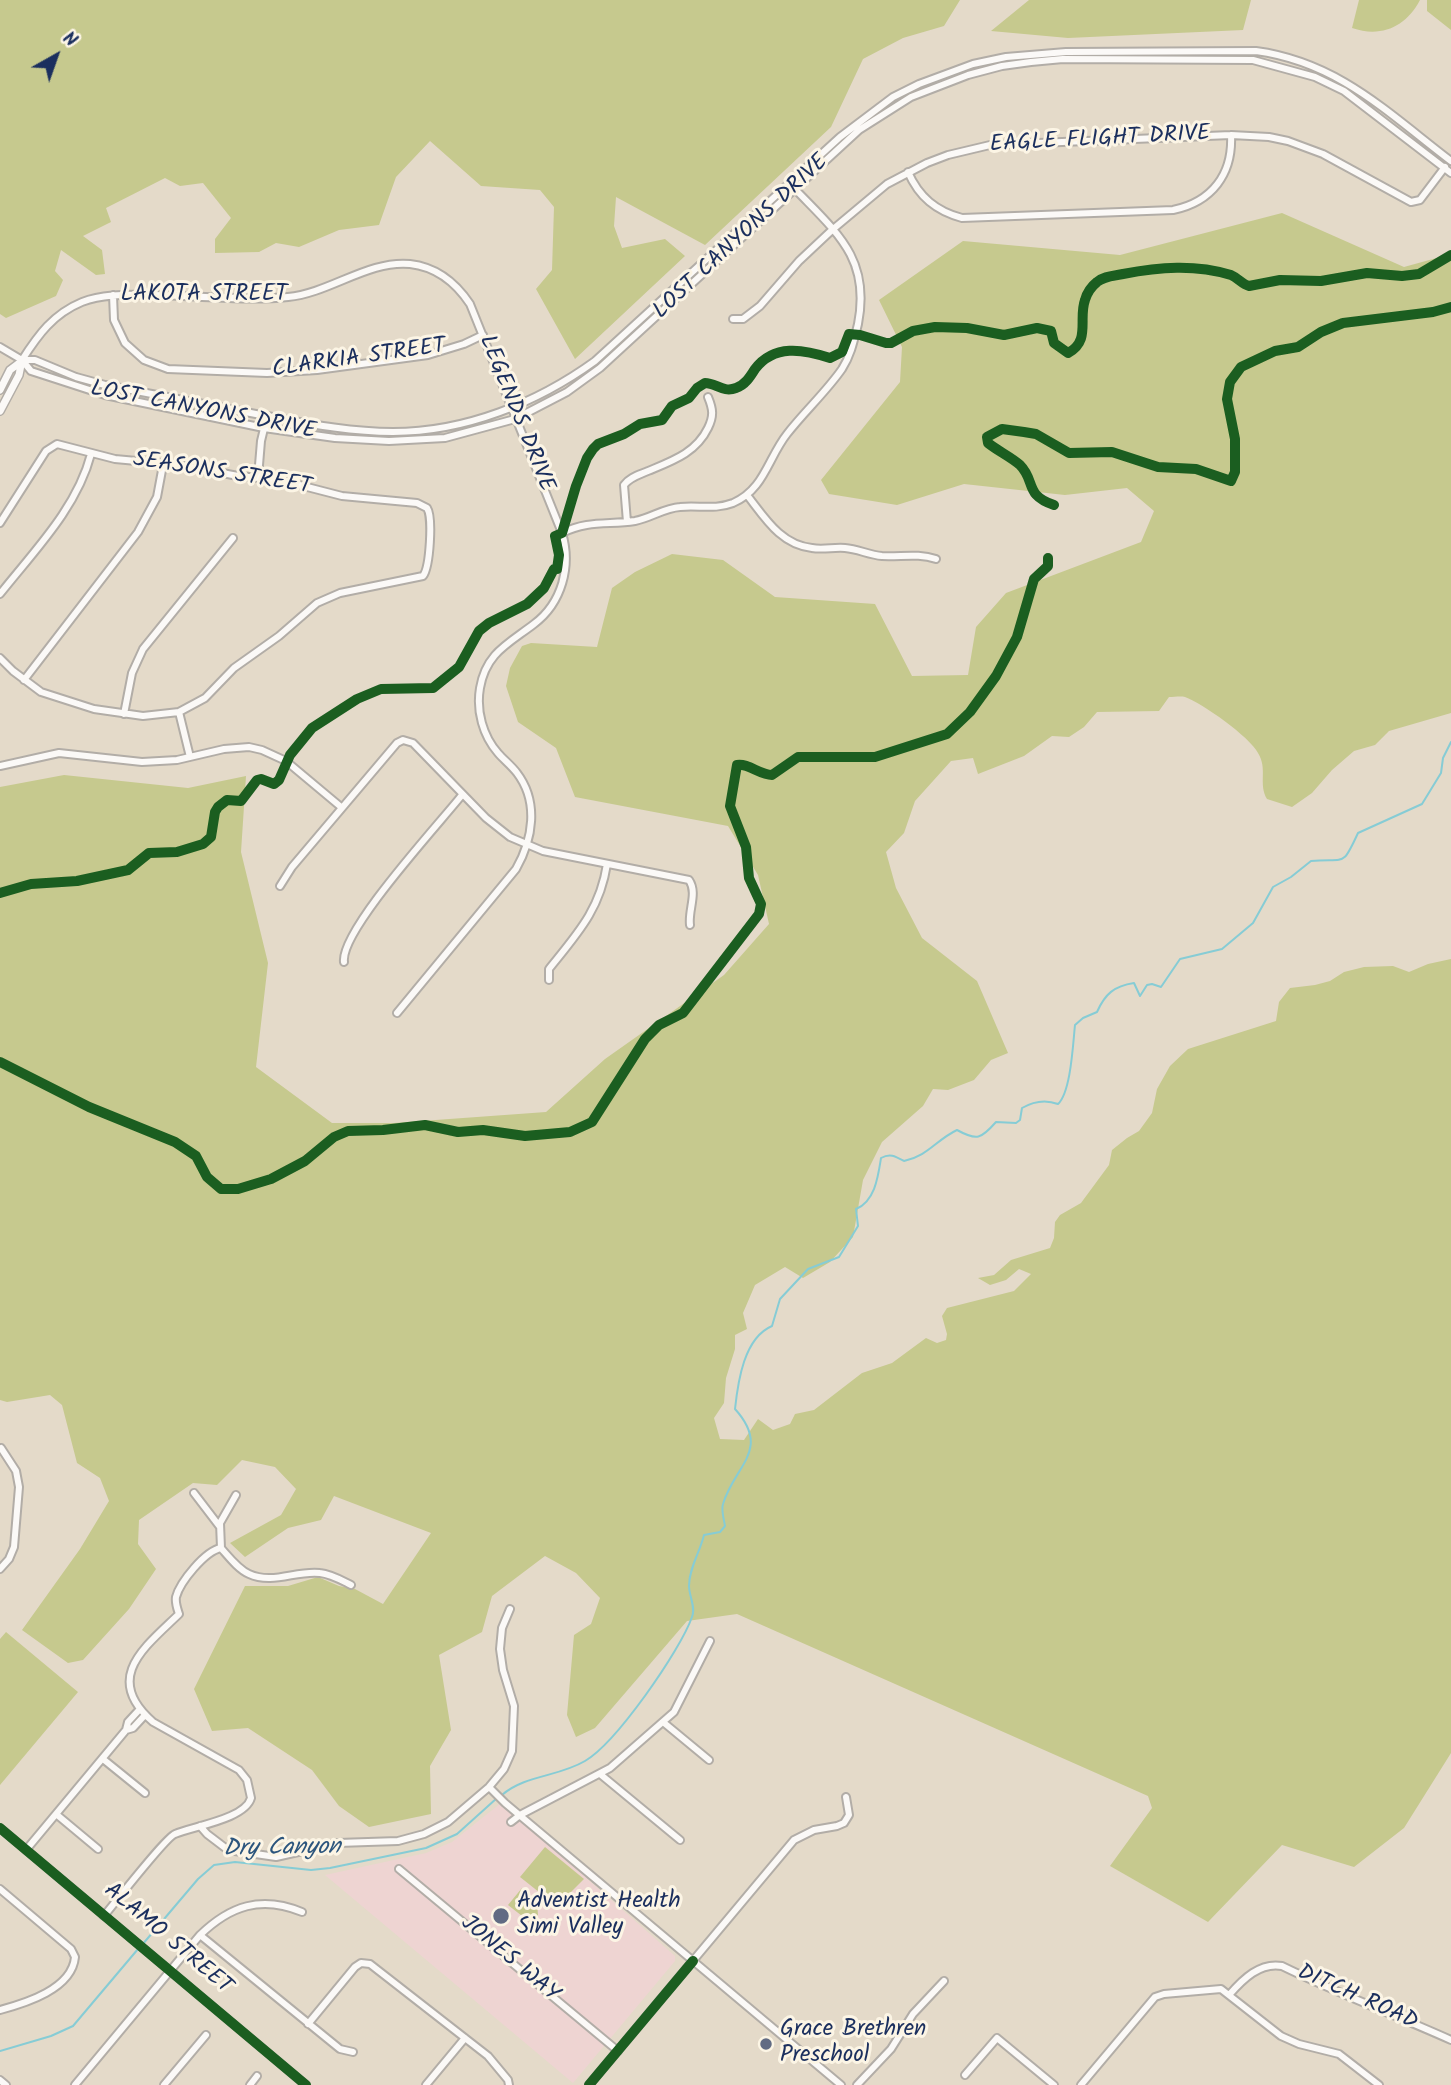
<!DOCTYPE html>
<html>
<head>
<meta charset="utf-8">
<style>
  body { margin:0 }
  #map { position:relative; width:1451px; height:2085px; overflow:hidden; background:#e4dac9; font-family:Kalam,sans-serif }
  canvas { display:block }
  .north { position:absolute; left:21px; top:21px; width:70px; height:70px; -webkit-text-stroke:5px #fcf5e5; paint-order:stroke; rotate:40deg; font-size:19px; font-weight:700; line-height:28px; text-align:center; color:#1b2f5e }
  .north::after { content:''; display:block; margin:auto; width:24px; height:32px; background:#1b2f5e; clip-path:polygon(50% 0,100% 100%,50% 72%,0 100%) }
</style>
</head>
<body>
<div id="map">
<canvas width="1451" height="2085"></canvas>
<div class="north">N</div>
</div>
<script>
const g = document.querySelector('canvas').getContext('2d');
g.lineJoin = 'round';
function paint(path, color) { g.fillStyle = color; g.fill(path, 'evenodd'); }
function strokePath(path, color, width, dash) { g.strokeStyle = color; g.lineWidth = width; g.lineCap = dash ? 'butt' : 'round'; g.setLineDash(dash || []); g.stroke(path); }
function write(font, color, halo, rows, align = 'center') {
  g.font = font + ' Kalam,sans-serif'; g.lineWidth = 6; g.setLineDash([]); g.textBaseline = 'middle'; g.strokeStyle = halo; g.fillStyle = color; for (const [text, x, y, turn = 0] of rows) {
    g.save(); g.translate(x, y); g.rotate((+turn || 0) * Math.PI / 180); g.textAlign = isNaN(turn) ? turn : align; if (halo) g.strokeText(text, 0, 0); g.fillText(text, 0, 0); g.restore();
  }
}
paint(new Path2D(`
  M 501,1803 L 675,1956 L 675,1961 L 573,2083 L 325,1875 L 426,1853 L 452,1842 Z`), '#eed4d2');
paint(new Path2D(`
  M 0,0 L 960,0 L 944,26 L 903,38 L 863,59 L 831,127 L 705,245 L 616,197 L 614,226 L 622,248 L 665,239 L 685,256 L 575,359 L 536,289 L 552,270 L 554,207 L 540,190 L 481,186 L 430,141 L 396,177 L 379,225 L 339,230 L 299,247 L 276,243 L 259,252 L 215,253 L 215,239 L 231,218 L 203,183 L 180,186 L 165,178 L 106,208 L 111,222 L 83,236 L 102,250 L 105,274 L 96,275 L 61,250 L 55,271 L 63,280 L 56,296 L 6,318 L 0,314 Z
  M 1029,0 L 1251,0 L 1243,30 L 1068,38 L 991,31 Z
  M 1359,0 L 1420,0 C 1406,27 1381,38 1352,28 Z
  M 1427,0 L 1451,0 L 1451,30 L 1427,11 Z
  M 1282,213 L 1404,267 L 1451,254 L 1451,713 L 1389,731 L 1375,745 L 1354,751 L 1332,770 L 1312,793 L 1292,807 L 1267,799 C 1258,784 1268,769 1258,753 C 1250,737 1202,703 1185,697 C 1181,696 1174,697 1169,697 L 1159,711 L 1097,712 L 1084,727 L 1069,737 L 1052,736 L 1024,756 L 978,774 L 973,758 L 951,761 L 915,801 L 904,833 L 886,852 L 896,888 L 922,938 L 977,981 L 1008,1053 L 991,1060 L 974,1080 L 948,1090 L 933,1089 L 923,1106 L 882,1142 L 863,1180 L 853,1237 L 830,1262 L 803,1278 L 785,1267 L 755,1285 L 743,1313 L 747,1329 L 735,1335 L 735,1349 L 726,1378 L 724,1403 L 714,1418 L 720,1439 L 744,1440 L 758,1419 L 773,1430 L 790,1424 L 795,1414 L 814,1410 L 862,1373 L 892,1363 L 926,1338 L 937,1343 L 946,1340 L 947,1334 L 942,1316 L 947,1308 L 1014,1291 L 1031,1274 L 1019,1269 L 1006,1280 L 990,1285 L 978,1278 L 994,1275 L 1011,1260 L 1050,1248 L 1054,1238 L 1055,1222 L 1060,1215 L 1081,1203 L 1109,1165 L 1112,1150 L 1127,1138 L 1139,1131 L 1152,1113 L 1157,1089 L 1170,1066 L 1188,1049 L 1276,1021 L 1279,1002 L 1290,988 L 1315,985 L 1330,981 L 1344,972 L 1364,967 L 1393,966 L 1409,972 L 1428,964 L 1451,959 L 1451,1753 L 1404,1828 L 1354,1867 L 1282,1845 L 1208,1922 L 1110,1866 L 1152,1808 L 1148,1796 L 737,1614 L 687,1621 L 595,1728 L 576,1737 L 567,1715 L 574,1635 L 591,1624 L 600,1598 L 576,1573 L 545,1556 L 492,1596 L 482,1632 L 439,1655 L 451,1730 L 430,1766 L 431,1814 L 369,1827 L 339,1806 L 312,1770 L 248,1728 L 212,1731 L 194,1689 L 245,1586 L 288,1586 L 318,1577 L 339,1586 L 355,1589 L 383,1604 L 431,1533 L 334,1496 L 321,1520 L 288,1528 L 245,1557 L 230,1543 L 281,1515 L 296,1489 L 275,1467 L 242,1460 L 217,1485 L 193,1483 L 139,1520 L 138,1544 L 156,1569 L 129,1609 L 83,1660 L 68,1663 L 22,1630 L 80,1549 L 109,1501 L 100,1478 L 77,1463 L 62,1405 L 50,1395 L 7,1402 L 0,1400 L 0,787 L 64,775 L 188,788 L 246,776 L 241,852 L 268,963 L 256,1067 L 332,1123 L 394,1123 L 546,1112 L 605,1059 L 724,975 L 769,924 L 758,875 L 728,826 L 575,797 L 556,748 L 518,722 L 506,686 L 510,668 L 522,646 L 531,643 L 597,647 L 612,588 L 635,572 L 672,554 L 723,560 L 775,597 L 875,604 L 912,676 L 968,675 L 976,627 L 1006,593 L 1141,542 L 1154,511 L 1127,488 L 1065,495 L 964,484 L 897,505 L 829,494 L 821,480 L 900,382 L 902,347 L 879,300 L 963,241 L 1120,255 Z
  M 6,1632 L 78,1692 L 0,1785 L 0,1639 Z
  M 545,1847 L 584,1879 L 558,1905 L 554,1904 L 520,1877 Z
  M 522,1888 L 537,1903 L 538,1915 L 531,1923 L 508,1905 Z`), '#c6c98e');
strokePath(new Path2D(`
  M 502,1795 C 525,1775 558,1777 585,1761 C 616,1743 680,1651 692,1617 C 696,1607 689,1596 689,1586 C 689,1568 700,1552 704,1535 L 720,1532 L 725,1526 C 724,1520 721,1510 723,1504 C 734,1466 772,1450 735,1409 C 738,1381 744,1338 772,1326 L 780,1299 L 808,1269 L 839,1257 L 858,1226 L 856,1209 C 875,1201 878,1177 881,1158 C 890,1153 895,1156 904,1161 C 928,1156 936,1140 957,1130 C 977,1141 981,1139 996,1122 L 1016,1123 L 1020,1120 L 1022,1108 C 1034,1101 1045,1099 1058,1104 C 1071,1092 1073,1043 1075,1025 L 1083,1018 L 1097,1012 C 1105,994 1114,986 1134,983 L 1140,996 L 1147,985 L 1152,984 L 1161,987 L 1180,959 L 1222,949 L 1253,923 L 1273,887 L 1291,877 L 1311,861 C 1346,858 1342,868 1358,833 L 1422,804 L 1441,773 L 1443,758 L 1451,742
  M 142,1945 L 198,1879 L 214,1865 L 235,1862 L 311,1870 L 330,1868 L 426,1848 L 457,1834 L 497,1798
  M 0,2051 L 51,2036 L 73,2026 L 138,1949`), '#86ccd5', 2);
const minor = new Path2D(`
  M 908,172 C 919,197 936,211 962,218 L 1173,210 C 1212,202 1233,174 1231,135
  M 113,295 L 114,320 L 125,343 L 144,360 L 168,369 L 267,373 L 317,370 L 428,355 L 464,344 L 483,335
  M 733,319 L 743,319 L 760,306 L 799,261 L 832,230 L 887,184 L 927,163 L 948,155 L 990,145 L 1231,135 L 1269,137 L 1288,141 L 1323,154 L 1411,202 L 1420,200 L 1445,167
  M 0,347 L 22,360 L 31,371 L 105,395 L 264,428 L 335,438 L 389,441 L 445,438 L 515,419 L 567,392 L 600,368 L 859,130 L 911,97 L 968,75 L 1002,66 L 1031,62 L 1063,59 L 1253,60 L 1315,77 L 1344,91 L 1451,173
  M 22,360 L 35,360 L 76,377 L 105,385 C 157,395 209,405 261,415 C 305,423 348,432 393,432 C 465,432 537,403 595,361 L 840,137 L 893,97 L 919,84 L 973,64 L 1006,57 L 1066,52 L 1256,51 C 1338,62 1388,113 1451,161
  M 22,360 C 38,335 53,314 82,302 C 105,293 131,295 155,295 C 197,296 248,301 288,297 C 330,293 368,260 410,264 C 437,267 456,283 470,304 L 562,533 C 572,566 562,603 534,624 C 508,644 486,653 480,688 C 476,711 483,736 498,753 C 504,760 511,765 517,773 C 539,802 533,839 516,869 L 397,1013
  M 258,477 L 261,441 L 267,416
  M 747,495 C 765,518 781,545 812,548 C 823,550 834,547 845,548 C 858,549 869,555 882,556 C 901,557 918,553 936,559
  M 627,522 L 624,485 C 630,477 639,475 648,471 C 672,461 696,453 708,428 C 714,416 713,409 708,397
  M 0,523 L 46,451 L 57,444 L 115,459 L 180,465 L 238,476 L 280,480 L 342,496 L 417,503 L 427,508 C 433,517 430,567 423,576 L 340,593 L 317,603 L 279,636 L 234,668 L 205,698 L 179,712 L 143,716 L 94,709 L 41,692 L 13,671 L 0,658
  M 562,533 C 588,520 608,525 635,521 C 651,518 664,508 680,507 C 698,505 715,510 733,503 C 764,490 768,458 787,434 C 804,412 826,392 842,369 C 851,355 854,340 858,324 C 871,258 836,232 794,188
  M 0,594 C 34,551 77,508 91,454
  M 24,680 L 138,532 L 157,497 L 163,465
  M 179,712 L 190,757
  M 124,714 L 132,673 L 143,649 L 233,538
  M 0,766 L 59,753 L 142,762 L 177,760 L 224,749 L 249,747 L 262,750 L 286,761 L 341,807
  M 280,886 L 292,867 L 397,743 L 403,740 L 413,743 L 486,818 L 510,837 L 543,851 L 689,880 C 698,893 688,910 690,925
  M 344,962 C 340,931 439,824 462,795
  M 549,980 L 549,969 C 577,934 600,910 607,864
  M 194,1493 L 220,1527
  M 221,1548 C 229,1557 238,1569 249,1574 C 273,1585 296,1570 320,1573 C 331,1574 341,1580 351,1585
  M 0,1569 L 9,1559 L 14,1547 L 19,1487 L 16,1471 L 1,1448
  M 663,1722 L 709,1760
  M 126,1730 L 128,1722 L 140,1709
  M 103,1759 L 145,1793
  M 600,1774 L 680,1840
  M 489,1787 L 505,1803 L 841,2085
  M 56,1814 L 98,1849
  M 511,1822 L 520,1815 L 610,1768 L 674,1712 L 710,1641
  M 200,1826 L 207,1834 L 228,1850 L 276,1857 L 338,1843 L 398,1841 L 424,1834 L 448,1822 L 489,1787 L 504,1769 L 512,1751 L 514,1706 L 503,1670 L 500,1649 L 502,1628 L 510,1609
  M 26,1850 L 126,1730 L 133,1728 L 145,1715
  M 399,1869 L 618,2051
  M 0,1889 L 71,1949 L 75,1957 C 72,1989 26,2003 0,2010
  M 104,1916 C 114,1904 166,1837 175,1834 C 194,1826 245,1819 251,1798 L 247,1780 L 239,1770 L 153,1722 C 102,1678 145,1647 179,1614 C 177,1608 175,1603 176,1597 C 180,1582 205,1551 221,1548 L 220,1523 L 236,1495
  M 200,1935 L 340,2049 L 353,2052
  M 1229,1995 C 1243,1979 1260,1962 1282,1966 C 1337,1993 1395,2015 1451,2040
  M 308,2024 L 355,1967 L 361,1963 L 370,1964 L 488,2056 L 508,2080 L 509,2085
  M 965,2075 L 997,2038 L 1054,2085
  M 0,2080 L 6,2085
  M 75,2085 L 200,1935 C 230,1906 261,1895 302,1912
  M 164,2085 L 206,2035
  M 250,2085 L 257,2076
  M 426,2085 L 465,2038
  M 589,2085 L 794,1840 L 814,1830 L 837,1826 L 844,1823 L 849,1815 L 846,1797
  M 857,2085 L 891,2049 L 913,2014 L 944,1981
  M 1081,2085 L 1155,1997 L 1164,1994 L 1221,1989 L 1281,2036 L 1299,2044 L 1339,2054 L 1379,2085`);
const major = new Path2D(`
  M 0,390 L 10,370 L 22,361
  M 0,411 L 19,375 L 22,360
  M 0,1828 L 306,2085`);
strokePath(minor, '#b2ada7', 10);
strokePath(major, '#b2ada7', 10);
strokePath(minor, '#fbf9f7', 6);
strokePath(major, '#fbf9f7', 7);
strokePath(new Path2D(`
  M 1054,505 C 1024,495 1036,481 1020,465 C 1011,457 998,451 988,443 L 987,437 L 1002,429 L 1024,432 L 1036,434 L 1069,453 L 1112,452 L 1158,467 L 1196,469 L 1231,481 L 1235,472 L 1235,439 L 1227,399 L 1230,382 L 1241,367 L 1275,351 L 1298,347 L 1321,332 L 1343,323 L 1433,312 L 1451,307
  M 0,893 L 31,884 L 77,881 L 128,870 L 149,853 L 177,852 L 203,844 L 211,837 L 215,812 L 218,807 L 227,800 L 241,801 L 257,780 L 261,779 L 274,784 L 279,780 L 290,755 L 312,728 L 357,699 L 381,689 L 433,688 L 459,667 L 479,631 L 489,623 L 527,604 L 544,588 L 554,569 L 557,569 L 559,555 L 555,536 L 562,533 L 576,486 L 587,458 L 593,449 L 598,444 L 624,434 L 640,424 L 662,420 L 672,406 L 689,398 L 697,388 L 705,383 C 716,383 723,393 736,388 C 745,385 750,377 755,369 C 774,344 803,349 830,358 L 842,352 L 849,334 L 860,335 L 886,343 L 891,343 L 913,331 L 935,327 L 967,328 L 1004,335 L 1037,328 L 1051,331 L 1054,343 L 1068,353 C 1091,341 1078,319 1085,300 C 1087,293 1092,286 1097,282 C 1104,276 1114,276 1123,274 C 1159,267 1195,264 1231,275 C 1238,278 1242,284 1249,286 L 1280,280 L 1321,281 L 1367,273 L 1402,276 L 1419,274 L 1451,255
  M 0,1062 L 89,1107 L 175,1142 L 196,1156 L 207,1177 L 221,1189 L 238,1189 L 271,1179 L 305,1161 L 334,1137 L 348,1131 L 383,1130 L 425,1125 L 458,1132 L 483,1130 L 525,1136 L 570,1132 L 592,1122 L 645,1039 L 659,1025 L 683,1013 L 759,914 L 761,904 L 749,878 L 746,847 L 730,806 L 737,765 C 748,763 760,775 772,775 L 798,757 L 875,757 L 947,734 L 970,712 L 996,676 L 1017,637 L 1034,579 L 1048,566 L 1048,558
  M 0,1828 L 306,2085
  M 589,2085 L 693,1961`), '#1b5e20', 10);
for (const [x, y, r, color] of [
  [501,1916,9,"#616b83"],
  [766,2044,7,"#616b83"]
]) { const dot = new Path2D(); dot.arc(x, y, r, 0, 2 * Math.PI); g.fillStyle = color; g.fill(dot); strokePath(dot, '#fcf5e5', 2.5); }
write('23px', '#1b2f5e', '#fcf5e5', [
  ["EAGLE FLIGHT DRIVE",1100,141,-3],
  ["LOST CANYONS DRIVE",742,238,-43],
  ["LAKOTA STREET",204,296],
  ["CLARKIA STREET",359,360,-8],
  ["LOST CANYONS DRIVE",203,412,11],
  ["LEGENDS DRIVE",515,414,68],
  ["SEASONS STREET",222,475,9],
  ["ALAMO STREET",167,1940,40],
  ["JONES WAY",509,1960,40],
  ["DITCH ROAD",1357,1999,24]
]);
write('23px', '#1b2f5e', '#fcf5e5', [
  ["Adventist Health",517,1903],
  ["Simi Valley",517,1929],
  ["Grace Brethren",780,2031],
  ["Preschool",780,2057]
], 'left');
write('italic 24px', '#2c557d', '#fcf5e5', [
  ["Dry Canyon",282,1850,-1]
]);
</script>
</body>
</html>
